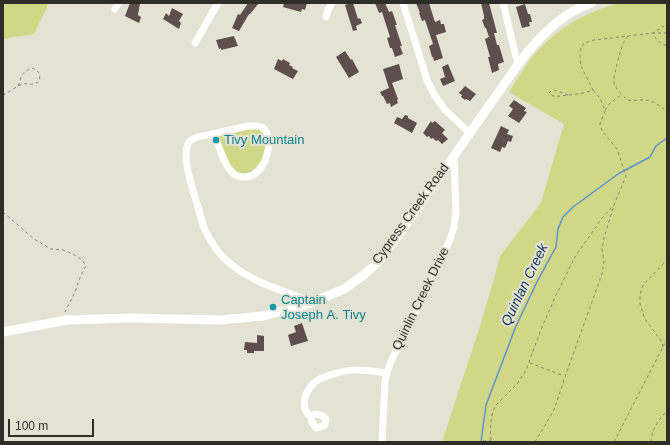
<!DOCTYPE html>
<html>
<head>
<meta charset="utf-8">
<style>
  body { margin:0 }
  #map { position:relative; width:670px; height:445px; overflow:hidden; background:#e4e2d3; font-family:Helvetica,sans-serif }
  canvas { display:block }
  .frame { position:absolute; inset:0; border:4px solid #2e2d28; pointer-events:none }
  .scale { position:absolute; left:8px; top:419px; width:86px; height:18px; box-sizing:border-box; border:2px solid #2e2d28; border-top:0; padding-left:5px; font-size:12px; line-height:14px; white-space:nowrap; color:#2e2d28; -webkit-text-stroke:3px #e4e2d3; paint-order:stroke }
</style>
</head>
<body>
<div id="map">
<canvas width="670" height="445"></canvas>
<div class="frame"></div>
<div class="scale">100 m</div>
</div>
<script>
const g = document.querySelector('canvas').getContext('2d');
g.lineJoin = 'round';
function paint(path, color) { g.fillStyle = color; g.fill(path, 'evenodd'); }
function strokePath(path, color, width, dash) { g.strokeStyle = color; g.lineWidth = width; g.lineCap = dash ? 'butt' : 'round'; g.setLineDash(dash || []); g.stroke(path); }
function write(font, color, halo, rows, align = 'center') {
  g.font = font + ' Helvetica,sans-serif'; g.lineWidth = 4; g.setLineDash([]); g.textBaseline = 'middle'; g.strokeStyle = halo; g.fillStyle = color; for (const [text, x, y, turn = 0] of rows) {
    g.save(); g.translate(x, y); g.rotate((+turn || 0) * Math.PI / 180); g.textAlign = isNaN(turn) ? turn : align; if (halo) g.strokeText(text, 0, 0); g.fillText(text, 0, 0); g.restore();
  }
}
paint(new Path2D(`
  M 3,3 L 49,3 L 34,34 L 3,39 Z
  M 620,3 L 667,3 L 667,442 L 442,442 L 481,323 L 496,272 L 500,256 L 541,203 L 564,124 L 509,92 C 515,82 522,71 529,61 C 553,31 583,12 620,3 Z
  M 242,129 C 247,129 253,128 258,129 C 276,134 259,187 235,170 C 228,166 219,143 216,136 Z`), '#d0d888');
strokePath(new Path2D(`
  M 481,442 L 486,405 L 516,326 L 538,280 L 556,247 L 558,229 L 563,217 L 573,207 L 618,174 L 650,157 L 656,146 L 667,138`), '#5e92d1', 1.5);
paint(new Path2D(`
  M 130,3 L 140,3 L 138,15 L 141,17 L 139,23 L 125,16 Z
  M 248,3 L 259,3 L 250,14 L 249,14 L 239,31 L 232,28 L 238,14 L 240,15 Z
  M 284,3 L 307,3 L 305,10 L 302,9 L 301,12 L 283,7 Z
  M 349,3 L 353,3 L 358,19 L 360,18 L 362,23 L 356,26 L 357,30 L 353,31 L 345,5 Z
  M 375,3 L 385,3 L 389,12 L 392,11 L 397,25 L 395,25 L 402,46 L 400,46 L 403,54 L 395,57 L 392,48 L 390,48 L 387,38 L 390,37 L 382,12 L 379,13 Z
  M 416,3 L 429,3 L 435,22 L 440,20 L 441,24 L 444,24 L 446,32 L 436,35 L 443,58 L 434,61 L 433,57 L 432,57 L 429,46 L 433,44 L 425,20 L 422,21 L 419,13 L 420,13 Z
  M 481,3 L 489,3 L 497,33 L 494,33 L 497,45 L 499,45 L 504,62 L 498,64 L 499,70 L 492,73 L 488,57 L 490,57 L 485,39 L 489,37 L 486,28 L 485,28 L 482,20 L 484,19 L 484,16 Z
  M 525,4 L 528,14 L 530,14 L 532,22 L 529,22 L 530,26 L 522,28 L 516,7 Z
  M 172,8 L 183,14 L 179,21 L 181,23 L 179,29 L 163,19 L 166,13 L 169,16 Z
  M 234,36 L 238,46 L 221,50 L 221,48 L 219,49 L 216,40 Z
  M 345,51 L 351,60 L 352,59 L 359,72 L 349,78 L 336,57 Z
  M 278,59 L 282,61 L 283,59 L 290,63 L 289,65 L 293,67 L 292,68 L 298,71 L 293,79 L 274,69 Z
  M 399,64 L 403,79 L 392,83 L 398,99 L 397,100 L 398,103 L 391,107 L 390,103 L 387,104 L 383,96 L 382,96 L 380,92 L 389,88 L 383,69 Z
  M 448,64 L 455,81 L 443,86 L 440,79 L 445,77 L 442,67 Z
  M 465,86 L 476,94 L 470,101 L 466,99 L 465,100 L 461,97 L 462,95 L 459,93 Z
  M 514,100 L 526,108 L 524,111 L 527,112 L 519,123 L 508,116 L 513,109 L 509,106 Z
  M 405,115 L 408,116 L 408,118 L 417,123 L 412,133 L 394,123 L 397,117 L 402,119 Z
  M 431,121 L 432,123 L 435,121 L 445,130 L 442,133 L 448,139 L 442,144 L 438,140 L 436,141 L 433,138 L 431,139 L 429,136 L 427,137 L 423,133 Z
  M 501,126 L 509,130 L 507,134 L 513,136 L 511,142 L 508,141 L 505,148 L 502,147 L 500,152 L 491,148 Z
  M 302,323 L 308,341 L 291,346 L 288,335 L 296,332 L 294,326 Z
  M 257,335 L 264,336 L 264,351 L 254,351 L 254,353 L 247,353 L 247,350 L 244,350 L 245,342 L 257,343 Z`), '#5e4f4e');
strokePath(new Path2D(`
  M 667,33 L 653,33 C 655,39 661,45 667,45
  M 628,36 C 626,39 624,41 623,44 C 620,51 613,77 614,83 C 616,90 623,96 628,100 C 632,101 636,100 641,100 C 651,99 660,105 667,112
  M 3,95 C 8,93 18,85 23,84 C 31,83 30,86 39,82 C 41,74 39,71 32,68 C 20,73 22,75 18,87
  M 568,95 L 554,90 L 551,91 L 549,93 L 553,96 C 559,97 564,95 570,95 C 578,94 586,93 593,90 L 581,66 L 580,61 L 580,50 L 584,43 L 594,40 L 653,33 L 667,24
  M 605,110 L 610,103 L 621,95
  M 3,212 L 34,239 L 51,249 L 63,250 L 73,254 L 82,260 L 86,266 L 81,275 L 75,292 L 65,312
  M 663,347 L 662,342 L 645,319 L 640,304 L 640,295 L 641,291 L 643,285 L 667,260
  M 530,363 L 564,376
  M 491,440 C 490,429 490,415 496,405 L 517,384 L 526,370 L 542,327 L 556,295 L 575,257 L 602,218 L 614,205
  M 477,442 L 491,440 L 491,442
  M 535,442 L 554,410 L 565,377 L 602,274 L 604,261 L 602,249 L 604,238 L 614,205 L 626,176 L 617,149 L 603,132 L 601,128 L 600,124 L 605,111 L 600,98 L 593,90
  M 614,442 L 667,339
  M 651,442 C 652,429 658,420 667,411`), '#848279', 1, [3, 3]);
strokePath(new Path2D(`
  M 403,3 L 427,80 L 435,96 L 445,110 L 470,133
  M 503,3 L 516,57 L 519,63
  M 115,9 L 118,3
  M 326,17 L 328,10 L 332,3
  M 195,43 L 218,3
  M 248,126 C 252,126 259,125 263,128 C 276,137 266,179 243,177 C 238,177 233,174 230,170 C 224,163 222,153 218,145 C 217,141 214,138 212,134 Z
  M 212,134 C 205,136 194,136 189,142 C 185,148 186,159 187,166 C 189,179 194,193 198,207 C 200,214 202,223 205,230 C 210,240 218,253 226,260 C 249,282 284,291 313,302
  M 315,414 C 320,414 323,415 326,419 L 325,425 L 320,427 L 316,428 L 312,422 L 311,417 Z
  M 311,417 C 305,412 303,405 305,397 C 307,392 309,388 313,384 C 320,376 348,369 359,370 C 368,370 378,372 387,373
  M 382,442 L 385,382 L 387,373 L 391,361 L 409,326 L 449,242 L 454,227 L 456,212 L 454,156`), '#fff', 7);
strokePath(new Path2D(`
  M 3,332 L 67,320 L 130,318 L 221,320 L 263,316 L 308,304 L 325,297 L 344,289 L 365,274 L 379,261 L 393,243 L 519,63 C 532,46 546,30 563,18 C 571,11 581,7 591,3`), '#fff', 9);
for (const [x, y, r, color] of [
  [216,140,4,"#0f9aa8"],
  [273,307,4,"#0f9aa8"]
]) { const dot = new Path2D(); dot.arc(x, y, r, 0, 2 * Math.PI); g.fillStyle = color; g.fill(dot); strokePath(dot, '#e4e2d3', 1.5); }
write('13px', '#0d838f', '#e4e2d3', [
  ["Tivy Mountain",224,140],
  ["Captain",281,300],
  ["Joseph A. Tivy",281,315]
], 'left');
write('13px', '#2e2d28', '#e4e2d3', [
  ["Cypress Creek Road",411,214,-54],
  ["Quinlin Creek Drive",421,299,-64]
]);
write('italic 14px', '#10345d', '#e4e2d3', [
  ["Quinlan Creek",525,285,-64]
]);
</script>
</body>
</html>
